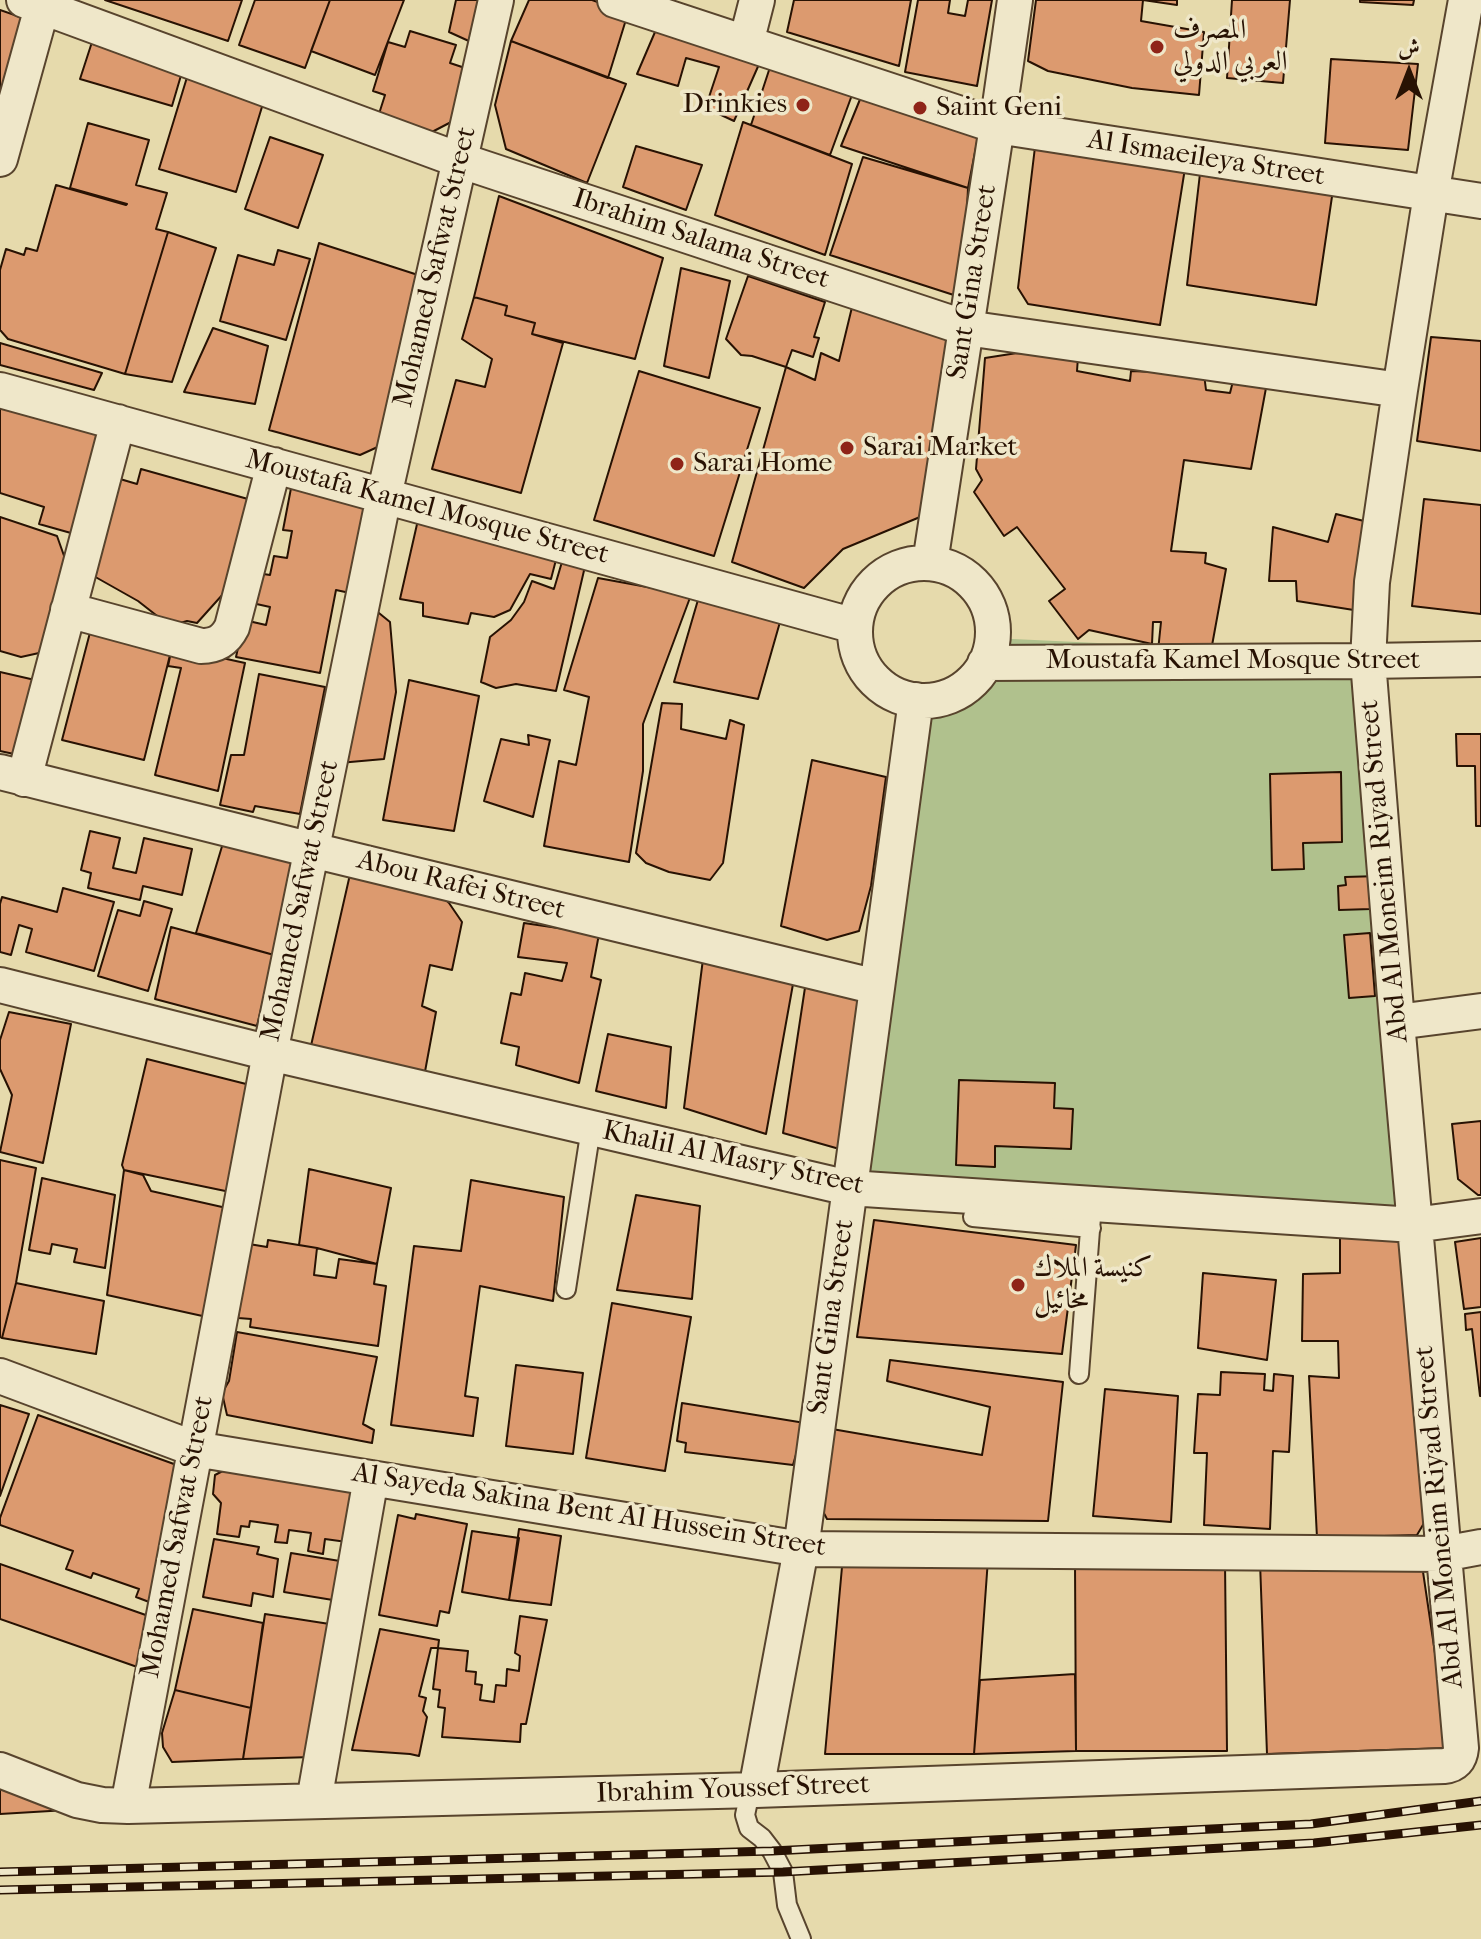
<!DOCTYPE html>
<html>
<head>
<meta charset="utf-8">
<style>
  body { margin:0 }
  #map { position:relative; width:1481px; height:1939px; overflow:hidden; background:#e6daac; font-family:"IM FELL French Canon",Amiri,serif }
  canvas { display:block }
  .north { position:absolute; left:1369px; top:32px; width:80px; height:80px; -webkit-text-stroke:6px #efe7c9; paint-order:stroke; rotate:0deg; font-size:22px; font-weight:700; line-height:32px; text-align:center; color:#281203 }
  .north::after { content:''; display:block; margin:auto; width:28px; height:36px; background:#281203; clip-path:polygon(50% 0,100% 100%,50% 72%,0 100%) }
</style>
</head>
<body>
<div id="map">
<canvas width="1481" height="1939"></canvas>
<div class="north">ش</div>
</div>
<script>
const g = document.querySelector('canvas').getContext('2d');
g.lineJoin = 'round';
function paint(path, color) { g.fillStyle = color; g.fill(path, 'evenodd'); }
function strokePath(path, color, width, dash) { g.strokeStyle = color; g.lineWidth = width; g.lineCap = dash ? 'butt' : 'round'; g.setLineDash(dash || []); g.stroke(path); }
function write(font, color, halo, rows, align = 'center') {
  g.font = font + ' "IM FELL French Canon",Amiri,serif'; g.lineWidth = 7; g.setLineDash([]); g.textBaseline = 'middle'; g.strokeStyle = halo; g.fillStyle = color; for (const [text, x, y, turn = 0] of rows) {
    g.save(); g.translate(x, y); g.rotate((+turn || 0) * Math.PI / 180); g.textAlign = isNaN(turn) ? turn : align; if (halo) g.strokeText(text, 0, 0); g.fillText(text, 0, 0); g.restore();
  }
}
paint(new Path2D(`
  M 992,638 L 1372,656 L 1413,1216 L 849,1188 L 923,701 C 951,696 971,689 984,662 C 987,654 992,647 992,638 Z`), '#b0c18d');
const building = new Path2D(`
  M 105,0 L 242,0 L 228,41 Z
  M 255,0 L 330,0 L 305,68 L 239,45 Z
  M 330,0 L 404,0 L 375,75 L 311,51 Z
  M 456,0 L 482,0 L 471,42 L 449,32 Z
  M 529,0 L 592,0 L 628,13 L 608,78 L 511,41 Z
  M 794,0 L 911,0 L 899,66 L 787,32 Z
  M 918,0 L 950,0 L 948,13 L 965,16 L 968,0 L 992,0 L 977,86 L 905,72 Z
  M 1036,0 L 1177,0 L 1177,5 L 1143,0 L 1141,21 L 1204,32 L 1199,95 L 1132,88 L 1048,71 L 1028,61 Z
  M 1232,0 L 1290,0 L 1283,83 L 1227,78 Z
  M 1360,0 L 1414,0 L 1413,5 L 1360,2 Z
  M 0,10 L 26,19 L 0,119 Z
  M 658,25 L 760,62 L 734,121 L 719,114 L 706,106 L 719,67 L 686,58 L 678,86 L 637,74 Z
  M 410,31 L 456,45 L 450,63 L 471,70 L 455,120 L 430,133 L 378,117 L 385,95 L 373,91 L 388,42 L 405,47 Z
  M 511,41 L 626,84 L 587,183 L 506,149 L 495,105 Z
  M 92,42 L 182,72 L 172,106 L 80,79 Z
  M 773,58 L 856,84 L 830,155 L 751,125 Z
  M 1331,59 L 1418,64 L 1408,150 L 1325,143 Z
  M 188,74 L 265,97 L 236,192 L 159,169 Z
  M 863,92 L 978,137 L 968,188 L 841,146 Z
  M 743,122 L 852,164 L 825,255 L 715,215 Z
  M 88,123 L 149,140 L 136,185 L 167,193 L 156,229 L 168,232 L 125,374 L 8,339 L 0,330 L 0,270 L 6,249 L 24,255 L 26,248 L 37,251 L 56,185 L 126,205 L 127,204 L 70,188 Z
  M 270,137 L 323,155 L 298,228 L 245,209 Z
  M 636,146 L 702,165 L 686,210 L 623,187 Z
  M 1035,147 L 1186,162 L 1160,325 L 1028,304 L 1018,288 Z
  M 863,157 L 968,188 L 963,298 L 830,255 Z
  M 1201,165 L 1334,183 L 1316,305 L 1187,285 Z
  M 499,196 L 663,258 L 635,359 L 532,334 L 535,323 L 505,315 L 507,306 L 474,297 Z
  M 168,232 L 216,248 L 172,382 L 125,374 Z
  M 319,243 L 418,275 L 382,445 L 360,455 L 269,430 Z
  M 278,250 L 310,259 L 286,340 L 220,321 L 238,255 L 274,265 Z
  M 681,268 L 730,281 L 709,378 L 664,366 Z
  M 748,276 L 825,302 L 814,337 L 819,338 L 813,357 L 792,350 L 786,367 L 752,356 L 741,355 L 726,339 Z
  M 474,297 L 507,306 L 505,315 L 535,323 L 532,334 L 563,343 L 521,493 L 432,469 L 456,380 L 485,387 L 492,359 L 462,339 Z
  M 853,303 L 949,338 L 920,517 L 843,549 L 804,588 L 732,562 L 786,367 L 815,380 L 821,353 L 839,361 Z
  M 213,328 L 268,346 L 255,404 L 184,392 Z
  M 1431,337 L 1481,341 L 1481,451 L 1417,441 Z
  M 0,343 L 102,373 L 94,390 L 0,365 Z
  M 1017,353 L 1078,357 L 1077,371 L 1130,381 L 1131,371 L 1204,374 L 1206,390 L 1230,393 L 1233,381 L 1266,388 L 1251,469 L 1184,460 L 1171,551 L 1206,553 L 1205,563 L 1226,569 L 1211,651 L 1158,651 L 1161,622 L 1153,622 L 1152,644 L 1089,630 L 1078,639 L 1049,601 L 1065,589 L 1017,527 L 1004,536 L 974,492 L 982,480 L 976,469 L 985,358 Z
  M 639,371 L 760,408 L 714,556 L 594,520 Z
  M 0,398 L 109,429 L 78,535 L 39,524 L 44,507 L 0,493 Z
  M 141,469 L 255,501 L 242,550 L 231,561 L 242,573 L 197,623 L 187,621 L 170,626 L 138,601 L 83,570 L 120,479 L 137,484 Z
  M 292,483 L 369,497 L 350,593 L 336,590 L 320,673 L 236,657 L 244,620 L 266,625 L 270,607 L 252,603 L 257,573 L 270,575 L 274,556 L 287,558 L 292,531 L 283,530 Z
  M 1424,499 L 1481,505 L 1481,614 L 1412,606 Z
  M 420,511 L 558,552 L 551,579 L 530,574 L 510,610 L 494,617 L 471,613 L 468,624 L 423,616 L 423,603 L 400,599 Z
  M 1336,514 L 1380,525 L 1360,611 L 1297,601 L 1296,581 L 1269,581 L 1273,527 L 1328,542 Z
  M 0,517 L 57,536 L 68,567 L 51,636 L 39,653 L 21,657 L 0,651 Z
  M 564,555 L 586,562 L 556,691 L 516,684 L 496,688 L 481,682 L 490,637 L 511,620 L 524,602 L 532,581 L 554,589 Z
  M 598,578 L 691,595 L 643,724 L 643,771 L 629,862 L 544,846 L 559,761 L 576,765 L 589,697 L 564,690 Z
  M 700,593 L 782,615 L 758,699 L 674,682 Z
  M 374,609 L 390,622 L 396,692 L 384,759 L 339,763 Z
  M 93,621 L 172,647 L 144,760 L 62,740 Z
  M 172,647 L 245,663 L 218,791 L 155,775 L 181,668 L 168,666 Z
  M 0,672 L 35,680 L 14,754 L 0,751 Z
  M 259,674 L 325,687 L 300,814 L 255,806 L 253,812 L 220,805 L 231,755 L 244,755 Z
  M 409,680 L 479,696 L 454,831 L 383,820 Z
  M 662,703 L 682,704 L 681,729 L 726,739 L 730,720 L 744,725 L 723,863 L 710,880 L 669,872 L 646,863 L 636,853 Z
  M 1456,734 L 1481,734 L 1481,826 L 1476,826 L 1475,766 L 1457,766 Z
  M 528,735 L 550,740 L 533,817 L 484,801 L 501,739 L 529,745 Z
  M 812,760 L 886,777 L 871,886 L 859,931 L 827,940 L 781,926 Z
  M 1341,772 L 1342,842 L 1303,843 L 1304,869 L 1272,870 L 1270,774 Z
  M 90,831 L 120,838 L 113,868 L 136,873 L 144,838 L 192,849 L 182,895 L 143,886 L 140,900 L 88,888 L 91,873 L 81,870 Z
  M 223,843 L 296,862 L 274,955 L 196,933 Z
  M 351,870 L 432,886 L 449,903 L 462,922 L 452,970 L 430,965 L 422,1006 L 436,1012 L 424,1077 L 310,1050 Z
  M 1380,876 L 1371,909 L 1339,910 L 1338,886 L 1346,885 L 1345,877 Z
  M 63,888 L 114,902 L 94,971 L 26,952 L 32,929 L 19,925 L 11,955 L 0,952 L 0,904 L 2,897 L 57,912 Z
  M 144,901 L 172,909 L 148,991 L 98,976 L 118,910 L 140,916 Z
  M 524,923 L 599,934 L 591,977 L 601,980 L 579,1083 L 516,1065 L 519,1047 L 501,1043 L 511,993 L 521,995 L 525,973 L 562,981 L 567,963 L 518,957 Z
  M 171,927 L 274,955 L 257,1026 L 155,999 Z
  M 1370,933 L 1375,996 L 1349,998 L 1344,935 Z
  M 703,959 L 795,973 L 766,1134 L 684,1108 Z
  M 806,981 L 874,991 L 850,1152 L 783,1133 Z
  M 9,1012 L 71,1024 L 43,1163 L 0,1152 L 12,1095 L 0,1069 L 0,1040 Z
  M 608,1034 L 671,1047 L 666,1108 L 596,1091 Z
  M 147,1059 L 258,1087 L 235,1193 L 124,1170 L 122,1165 Z
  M 959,1080 L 1055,1083 L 1054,1108 L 1073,1109 L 1071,1149 L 995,1146 L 995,1167 L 956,1165 Z
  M 1481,1121 L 1481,1195 L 1478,1195 L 1458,1179 L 1452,1124 Z
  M 0,1160 L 36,1168 L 16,1283 L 2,1338 L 0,1337 Z
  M 309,1169 L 391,1188 L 377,1264 L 317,1248 L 299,1245 Z
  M 124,1170 L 143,1175 L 151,1191 L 231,1209 L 207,1317 L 107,1295 Z
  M 42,1178 L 115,1195 L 105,1268 L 74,1262 L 77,1249 L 52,1244 L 50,1254 L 29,1250 Z
  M 471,1180 L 564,1197 L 553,1301 L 480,1286 L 465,1396 L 478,1398 L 473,1436 L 391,1425 L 414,1246 L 461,1251 Z
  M 636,1195 L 700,1206 L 692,1299 L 617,1290 Z
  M 874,1220 L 1076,1245 L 1062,1354 L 857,1337 Z
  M 1340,1233 L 1401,1241 L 1427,1518 L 1417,1535 L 1317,1538 L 1309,1376 L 1339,1378 L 1338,1341 L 1302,1341 L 1303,1274 L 1340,1273 Z
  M 1481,1238 L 1481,1307 L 1464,1309 L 1455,1242 Z
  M 268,1240 L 317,1248 L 314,1275 L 336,1278 L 339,1259 L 377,1264 L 374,1284 L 386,1286 L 378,1346 L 250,1327 L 251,1319 L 238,1318 L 249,1244 L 267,1247 Z
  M 1203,1273 L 1276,1280 L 1267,1360 L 1198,1348 Z
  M 16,1283 L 104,1301 L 96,1354 L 2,1338 Z
  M 612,1303 L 691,1317 L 665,1471 L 586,1458 Z
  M 1481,1312 L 1481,1396 L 1480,1396 L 1472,1329 L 1466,1330 L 1465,1314 Z
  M 237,1332 L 377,1357 L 363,1424 L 374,1430 L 372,1443 L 227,1415 L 222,1393 L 229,1381 Z
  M 890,1360 L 1063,1382 L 1048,1521 L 827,1519 L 818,1502 L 832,1429 L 982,1455 L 990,1407 L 887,1381 Z
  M 516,1365 L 583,1373 L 573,1454 L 506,1446 Z
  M 1221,1372 L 1265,1374 L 1264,1390 L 1273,1391 L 1274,1374 L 1293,1376 L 1289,1452 L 1273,1451 L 1270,1529 L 1204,1525 L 1207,1453 L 1194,1453 L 1198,1394 L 1220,1395 Z
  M 1105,1389 L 1178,1396 L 1171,1522 L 1093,1516 Z
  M 682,1403 L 805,1423 L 793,1465 L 685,1452 L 686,1443 L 677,1441 Z
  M 0,1405 L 29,1414 L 0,1496 Z
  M 38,1415 L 185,1468 L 157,1605 L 136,1597 L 139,1589 L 93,1573 L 91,1578 L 66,1569 L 73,1551 L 0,1525 L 0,1518 Z
  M 238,1463 L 364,1483 L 354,1543 L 325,1539 L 323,1554 L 308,1551 L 311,1533 L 289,1530 L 287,1543 L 275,1542 L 278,1525 L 250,1521 L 249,1527 L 241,1526 L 239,1537 L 217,1534 L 221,1503 L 213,1494 L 215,1475 Z
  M 416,1514 L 467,1524 L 449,1613 L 440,1611 L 437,1626 L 379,1615 L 398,1515 L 415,1519 Z
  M 519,1529 L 561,1536 L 551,1605 L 509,1600 Z
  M 472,1531 L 519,1538 L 509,1600 L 462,1592 Z
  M 214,1539 L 259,1547 L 257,1554 L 278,1559 L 273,1597 L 253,1593 L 251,1606 L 203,1597 Z
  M 291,1553 L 352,1563 L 345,1602 L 284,1592 Z
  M 843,1556 L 988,1559 L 974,1754 L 825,1754 Z
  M 1225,1562 L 1227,1751 L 1076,1751 L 1075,1563 Z
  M 1260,1562 L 1422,1565 L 1449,1748 L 1267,1754 Z
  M 0,1564 L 160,1620 L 143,1669 L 0,1619 Z
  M 193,1609 L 263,1623 L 251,1708 L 175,1690 Z
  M 265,1614 L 336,1625 L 313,1757 L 243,1759 Z
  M 520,1616 L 547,1620 L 526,1724 L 521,1724 L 520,1742 L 442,1737 L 445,1708 L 438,1707 L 440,1690 L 433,1689 L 438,1648 L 468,1651 L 466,1671 L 476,1672 L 475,1684 L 482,1685 L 480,1700 L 494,1702 L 496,1685 L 506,1686 L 507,1669 L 519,1671 L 520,1656 L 515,1653 Z
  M 380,1629 L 439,1640 L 438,1648 L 431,1648 L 419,1696 L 426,1698 L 423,1711 L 427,1717 L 419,1756 L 410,1754 L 352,1750 Z
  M 1075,1674 L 1076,1751 L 974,1754 L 980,1680 Z
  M 175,1690 L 251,1708 L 243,1759 L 172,1762 L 163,1747 L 162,1733 Z
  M 0,1777 L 84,1809 L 0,1814 Z`);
paint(building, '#dc9a6f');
strokePath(building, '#281203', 2);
const service = new Path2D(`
  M 973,1217 L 1091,1228
  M 566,1289 L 591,1128
  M 1079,1374 L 1092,1204
  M 756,1790 L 748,1801 L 745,1815 L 749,1828 L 762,1838 L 772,1851 L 783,1872 L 787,1905 L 801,1939`);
const minor = new Path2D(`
  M 24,0 L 459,160 L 966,328 L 1400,390
  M 615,0 L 997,126 L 1481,201
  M 746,43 L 757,0
  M 0,159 L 44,0
  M 0,390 L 855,626
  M 930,563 L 997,126 L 1015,0
  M855 632a69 69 0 1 1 138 0a69 69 0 1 1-138 0Z
  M 68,610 L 201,646 C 216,646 225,641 232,627 L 274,465
  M 985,663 L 1368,661 L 1481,659
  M 0,772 L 312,850 L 877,987
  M 24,779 L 118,422
  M 0,985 L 270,1053 L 849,1188 L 1414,1225 L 1481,1216
  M 1397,1022 L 1481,1011
  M 0,1376 L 195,1449 L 801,1549 L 1443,1554 L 1481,1547
  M 0,1770 L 77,1800 L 102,1805 L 128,1806 L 756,1790 L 1444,1766 C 1455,1765 1460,1759 1461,1748 L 1397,1022 L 1368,661 L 1372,582 L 1400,390 L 1431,194 L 1466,0
  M 756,1790 L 801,1549 L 916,700
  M 314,1801 L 371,1478
  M 128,1806 L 270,1053 L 384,496 L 496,0`);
strokePath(service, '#58442d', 22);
strokePath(minor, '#58442d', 38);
strokePath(service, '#efe7c9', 18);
strokePath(minor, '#efe7c9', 34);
const rail = new Path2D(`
  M 0,1872 L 772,1851 L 1311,1824 L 1481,1801
  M 0,1890 L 783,1872 L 1314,1843 L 1481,1825`);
strokePath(rail, '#281203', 9);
strokePath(rail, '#efe7c9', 6, [18]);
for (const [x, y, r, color] of [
  [1157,47,8,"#8f2418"],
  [803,105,8,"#8f2418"],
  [920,108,8,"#8f2418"],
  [847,448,8,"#8f2418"],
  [677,464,8,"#8f2418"],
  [1018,1285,8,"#8f2418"]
]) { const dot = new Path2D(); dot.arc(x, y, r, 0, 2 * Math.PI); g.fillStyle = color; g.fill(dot); strokePath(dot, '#efe7c9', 3); }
write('28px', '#281203', '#efe7c9', [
  ["المصرف",1173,31],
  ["العربي الدولي",1173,63],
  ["Drinkies",787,105,"right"],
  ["Saint Geni",936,108],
  ["Sarai Market",863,448],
  ["Sarai Home",693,464],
  ["كنيسة الملاك",1034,1269],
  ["مخائيل",1034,1301]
], 'left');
write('28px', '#281203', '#efe7c9', [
  ["Al Ismaeileya Street",1206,159,9],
  ["Ibrahim Salama Street",701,240,18],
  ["Mohamed Safwat Street",436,267,-77],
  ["Sant Gina Street",973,282,-81],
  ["Moustafa Kamel Mosque Street",427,508,15],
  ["Moustafa Kamel Mosque Street",1233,661],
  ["Abd Al Moneim Riyad Street",1385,871,-95],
  ["Abou Rafei Street",461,886,14],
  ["Mohamed Safwat Street",301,901,-78],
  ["Khalil Al Masry Street",733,1159,12],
  ["Sant Gina Street",832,1317,-82],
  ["Al Sayeda Sakina Bent Al Hussein Street",589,1511,9],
  ["Abd Al Moneim Riyad Street",1440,1517,-95],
  ["Mohamed Safwat Street",178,1537,-79],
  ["Ibrahim Youssef Street",733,1790,-2]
]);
</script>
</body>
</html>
